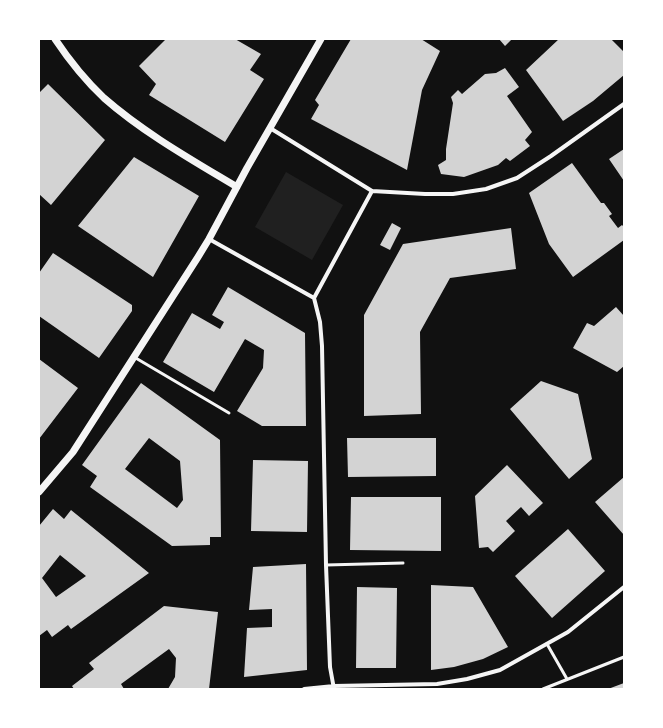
<!DOCTYPE html>
<html>
<head>
<meta charset="utf-8">
<style>
  body { margin:0 }
  #map { position:relative; width:663px; height:728px; overflow:hidden; background:#111; font-family:Manrope,sans-serif }
  canvas { display:block }
  .frame { position:absolute; inset:0; border:40px solid #fff; pointer-events:none }
</style>
</head>
<body>
<div id="map">
<canvas width="663" height="728"></canvas>
<div class="frame"></div>
</div>
<script>
const g = document.querySelector('canvas').getContext('2d');
g.lineJoin = 'round';
function paint(path, color) { g.fillStyle = color; g.fill(path, 'evenodd'); }
function strokePath(path, color, width, dash) { g.strokeStyle = color; g.lineWidth = width; g.lineCap = dash ? 'butt' : 'round'; g.setLineDash(dash || []); g.stroke(path); }
paint(new Path2D(`
  M 286,172 L 343,205 L 312,260 L 255,227 Z`), '#202020');
paint(new Path2D(`
  M 166,39 L 235,39 L 261,54 L 250,70 L 264,79 L 225,142 L 149,95 L 156,84 L 139,66 Z
  M 351,39 L 421,39 L 440,51 L 422,90 L 407,170 L 311,119 L 319,105 L 315,100 Z
  M 499,39 L 512,39 L 505,46 Z
  M 559,39 L 611,39 L 624,52 L 624,75 L 593,101 L 563,121 L 526,70 Z
  M 505,68 L 519,87 L 507,96 L 532,132 L 525,140 L 530,146 L 510,161 L 506,158 L 498,165 L 464,177 L 441,174 L 438,165 L 446,160 L 446,149 L 453,103 L 451,97 L 458,90 L 462,94 L 485,74 L 496,73 Z
  M 48,84 L 105,140 L 51,205 L 39,194 L 39,93 Z
  M 624,149 L 624,181 L 609,159 Z
  M 134,157 L 199,196 L 153,277 L 78,226 Z
  M 572,163 L 601,203 L 604,203 L 612,214 L 609,216 L 618,228 L 622,225 L 624,227 L 624,240 L 573,277 L 549,244 L 529,193 Z
  M 392,223 L 401,228 L 390,250 L 380,245 Z
  M 511,228 L 516,269 L 450,278 L 420,332 L 421,414 L 364,416 L 364,315 L 403,244 Z
  M 53,253 L 132,305 L 132,311 L 99,358 L 39,316 L 39,273 Z
  M 228,287 L 305,333 L 306,426 L 262,426 L 237,411 L 263,368 L 264,350 L 245,339 L 214,392 L 163,362 L 192,313 L 220,329 L 224,322 L 212,315 Z
  M 616,307 L 624,316 L 624,366 L 617,372 L 573,348 L 587,323 L 594,326 Z
  M 39,359 L 78,388 L 39,439 Z
  M 541,381 L 578,394 L 592,459 L 569,479 L 510,409 Z
  M 141,383 L 220,440 L 221,537 L 210,537 L 210,545 L 172,546 L 90,487 L 97,476 L 82,465 ZM 149,438 L 180,461 L 183,500 L 177,508 L 125,469 Z
  M 347,438 L 436,438 L 436,476 L 348,477 Z
  M 253,460 L 308,461 L 307,532 L 251,531 Z
  M 507,465 L 543,503 L 529,516 L 521,507 L 506,521 L 515,531 L 493,552 L 488,547 L 479,548 L 475,496 Z
  M 624,477 L 624,535 L 595,502 Z
  M 351,497 L 441,497 L 441,551 L 350,550 Z
  M 53,509 L 64,519 L 71,510 L 149,573 L 71,629 L 68,625 L 52,637 L 47,630 L 39,636 L 39,526 ZM 60,555 L 86,576 L 56,597 L 42,578 Z
  M 568,529 L 605,571 L 552,618 L 515,576 Z
  M 306,564 L 307,670 L 244,677 L 247,628 L 272,627 L 272,609 L 249,610 L 253,567 Z
  M 431,585 L 473,587 L 508,647 L 483,659 L 454,667 L 431,670 Z
  M 357,587 L 397,588 L 396,668 L 356,668 Z
  M 164,606 L 218,612 L 209,689 L 168,689 L 175,677 L 176,658 L 169,649 L 121,684 L 124,689 L 74,689 L 72,686 L 94,669 L 89,663 Z
  M 624,683 L 624,689 L 608,689 Z`), '#d3d3d3');
strokePath(new Path2D(`
  M 134,357 L 229,413
  M 326,565 L 403,563
  M 547,644 L 567,679
  M 543,689 L 624,657`), '#f5f5f5', 3);
strokePath(new Path2D(`
  M 270,128 L 372,191 L 425,194 L 453,194 L 486,189 L 517,178 L 551,156 L 624,104
  M 209,239 L 314,298
  M 314,298 L 320,322 L 322,346 L 326,565 L 330,667 L 334,689
  M 314,298 L 372,191
  M 304,689 L 334,686 L 437,684 L 467,679 L 500,670 L 568,632 L 624,587`), '#f5f5f5', 4);
strokePath(new Path2D(`
  M 55,39 C 69,60 86,81 104,98 C 144,133 192,160 237,187
  M 39,492 L 73,452 L 198,257 L 209,239 L 247,168 L 321,39`), '#f5f5f5', 7);
</script>
</body>
</html>
